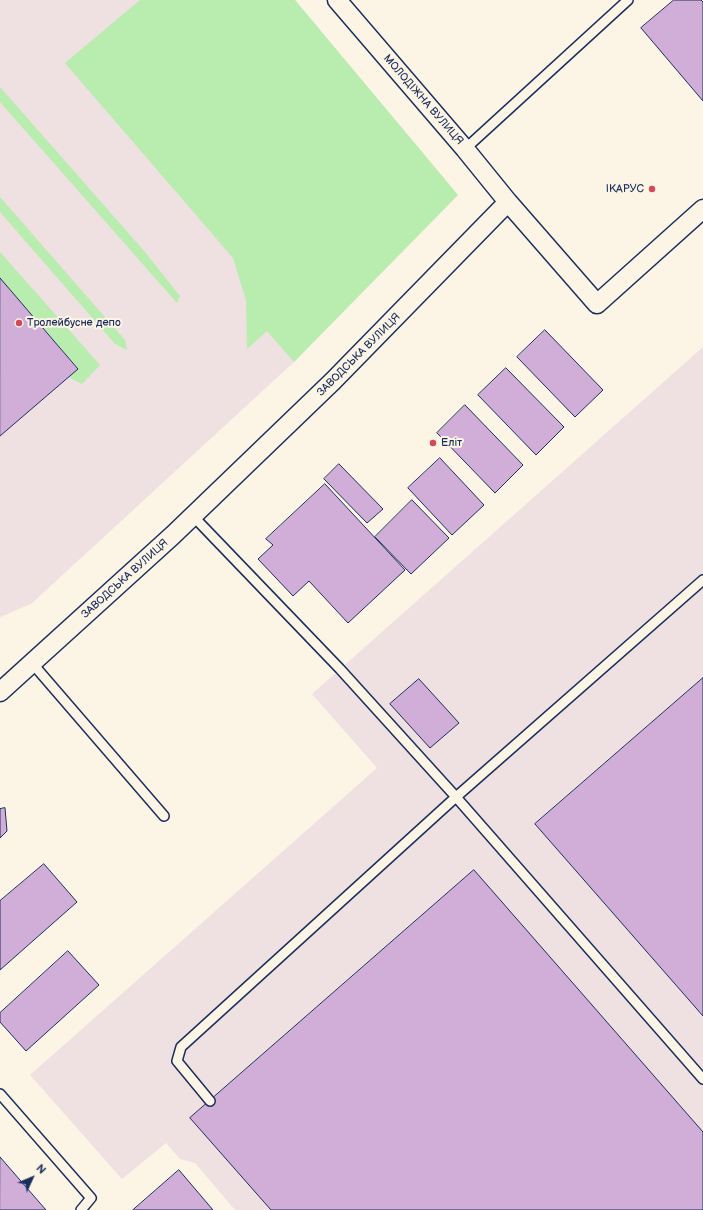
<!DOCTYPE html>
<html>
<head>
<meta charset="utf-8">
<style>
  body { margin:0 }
  #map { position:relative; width:703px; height:1210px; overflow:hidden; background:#fcf5e5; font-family:"Balsamiq Sans",sans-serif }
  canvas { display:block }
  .north { position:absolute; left:12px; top:1158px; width:40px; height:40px; -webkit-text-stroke:3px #fcf5e5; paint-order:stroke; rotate:46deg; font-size:11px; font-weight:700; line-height:16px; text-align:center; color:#1b2f5e }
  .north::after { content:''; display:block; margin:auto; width:14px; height:18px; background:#1b2f5e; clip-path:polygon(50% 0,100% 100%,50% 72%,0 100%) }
</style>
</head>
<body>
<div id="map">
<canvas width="703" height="1210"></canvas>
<div class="north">N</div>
</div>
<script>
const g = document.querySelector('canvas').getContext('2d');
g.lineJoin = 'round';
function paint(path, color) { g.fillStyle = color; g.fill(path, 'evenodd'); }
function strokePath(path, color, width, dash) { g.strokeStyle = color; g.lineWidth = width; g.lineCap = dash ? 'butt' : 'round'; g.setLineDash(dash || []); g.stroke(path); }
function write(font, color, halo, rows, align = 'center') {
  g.font = font + ' "Balsamiq Sans",sans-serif'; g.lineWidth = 4; g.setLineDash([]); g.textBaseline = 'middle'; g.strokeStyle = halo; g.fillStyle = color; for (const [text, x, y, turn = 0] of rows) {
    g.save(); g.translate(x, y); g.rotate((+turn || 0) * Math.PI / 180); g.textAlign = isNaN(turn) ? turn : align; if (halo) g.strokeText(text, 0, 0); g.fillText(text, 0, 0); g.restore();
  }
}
paint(new Path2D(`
  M 0,0 L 295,0 L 458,195 L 294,362 L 31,604 L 0,617 Z
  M 703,347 L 703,1210 L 235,1210 L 195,1163 L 180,1159 L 166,1143 L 122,1179 L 30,1075 L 377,768 L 312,694 Z`), '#efe0e1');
paint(new Path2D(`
  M 140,0 L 295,0 L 458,195 L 294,362 L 267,331 L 247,349 L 246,300 L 233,258 L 65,63 Z
  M 0,87 L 145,252 L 180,296 L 177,303 L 0,102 Z
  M 0,197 L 125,340 L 127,350 L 115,344 L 0,212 Z
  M 0,252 L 100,365 L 82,384 L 68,377 L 78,368 L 0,278 Z`), '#b8edaf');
const building = new Path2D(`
  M 674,0 L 701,0 L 703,2 L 703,101 L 641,28 Z
  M 0,278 L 78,369 L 0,436 Z
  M 545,330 L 603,390 L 575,417 L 517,357 Z
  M 506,368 L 564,427 L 536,455 L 478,395 Z
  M 465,405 L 523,465 L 495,493 L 437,433 Z
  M 440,458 L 484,505 L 452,535 L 408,488 Z
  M 339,464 L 383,509 L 367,523 L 324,479 Z
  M 325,484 L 405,570 L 348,623 L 309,581 L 293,596 L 258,559 L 273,545 L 266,539 Z
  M 412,500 L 449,538 L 411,574 L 375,537 Z
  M 703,678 L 703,1016 L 535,824 Z
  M 419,679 L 459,723 L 430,748 L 390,704 Z
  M 5,808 L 7,831 L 0,838 L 0,809 Z
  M 44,864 L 77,902 L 0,970 L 0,901 Z
  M 474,870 L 703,1132 L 703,1210 L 271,1210 L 190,1118 Z
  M 68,951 L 99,985 L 26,1051 L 0,1022 L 0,1013 Z
  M 0,1157 L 46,1210 L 0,1210 Z
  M 179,1170 L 213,1210 L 133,1210 Z`);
paint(building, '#d0aed8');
strokePath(building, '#1b2f5e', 1);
const lane = new Path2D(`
  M 465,149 L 628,0
  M 193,516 L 340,669 L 456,797 L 703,1079
  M 32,663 L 164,816
  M 0,1094 L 91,1198 L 81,1210
  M 210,1101 L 177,1061 L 181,1047 L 456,797 L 703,580`);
const street = new Path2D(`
  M 337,0 L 465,149 L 508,202
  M 0,692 L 173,535 L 333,381 L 508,202 L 597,304 L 703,209`);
strokePath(lane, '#1b2f5e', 12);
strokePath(street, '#1b2f5e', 21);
strokePath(lane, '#fcf5e5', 9);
strokePath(street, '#fcf5e5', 18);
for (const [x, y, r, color] of [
  [652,189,4,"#d1495b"],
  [19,323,4,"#d1495b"],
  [433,443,4,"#d1495b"]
]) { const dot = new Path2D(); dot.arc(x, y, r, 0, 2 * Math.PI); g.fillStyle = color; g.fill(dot); strokePath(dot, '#fcf5e5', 1.5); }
write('11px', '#1b2f5e', '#fcf5e5', [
  ["МОЛОДІЖНА ВУЛИЦЯ",423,100,49],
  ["ЗАВОДСЬКА ВУЛИЦЯ",359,355,-45],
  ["ЗАВОДСЬКА ВУЛИЦЯ",125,579,-42]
]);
write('11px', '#1b2f5e', '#fcf5e5', [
  ["ІКАРУС",644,189,"right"],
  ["Тролейбусне депо",27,323],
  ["Еліт",441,443]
], 'left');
</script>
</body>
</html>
